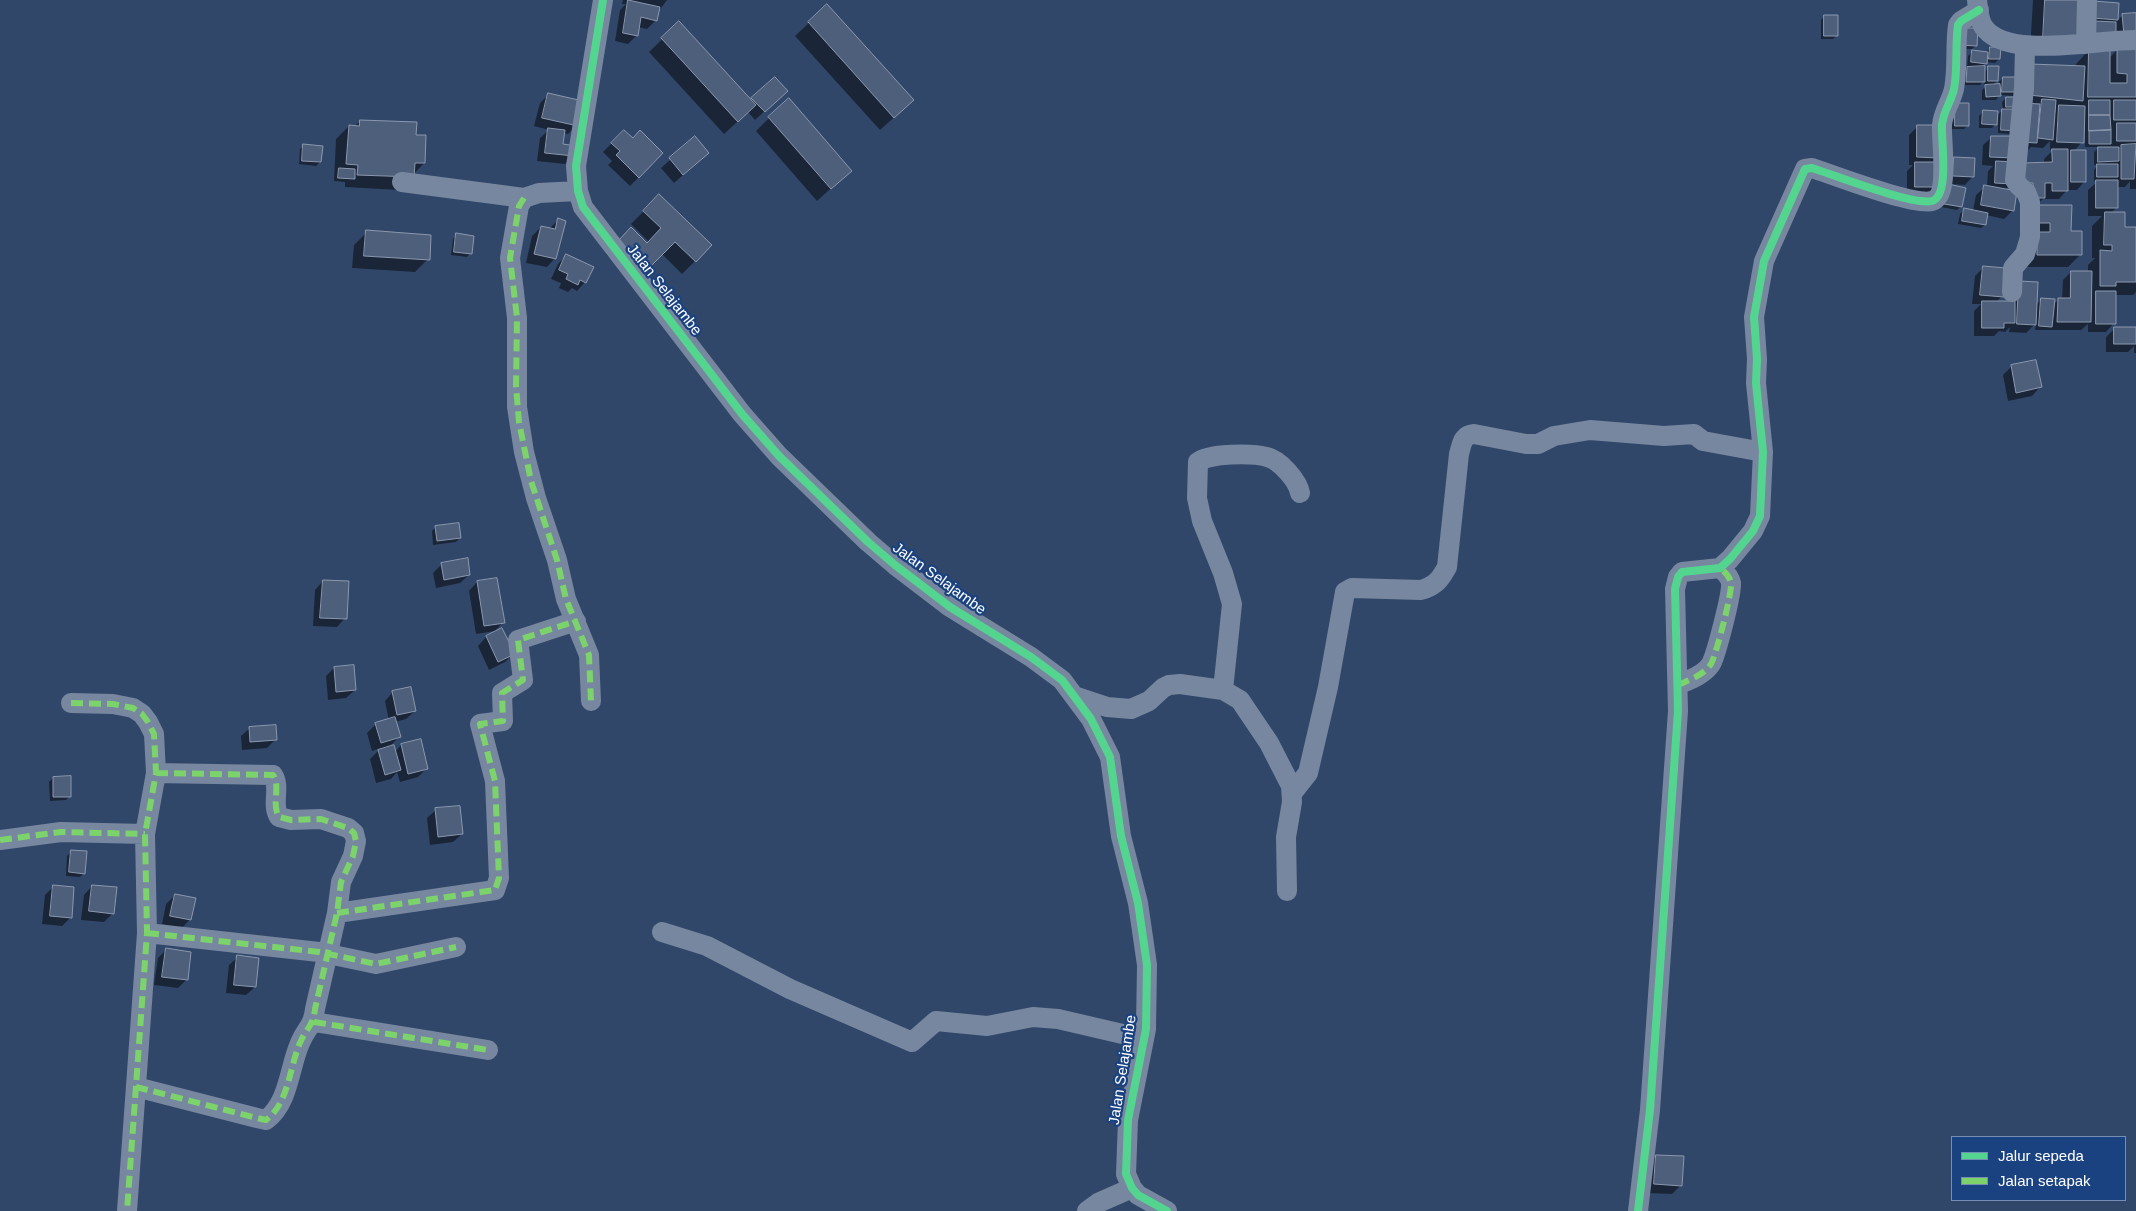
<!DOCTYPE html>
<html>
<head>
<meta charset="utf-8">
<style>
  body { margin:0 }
  #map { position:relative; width:2136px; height:1211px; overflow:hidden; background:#314769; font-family:Helvetica,sans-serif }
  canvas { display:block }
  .legend { position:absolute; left:1951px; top:1136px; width:175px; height:65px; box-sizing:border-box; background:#1a4280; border:1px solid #768eb3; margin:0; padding:6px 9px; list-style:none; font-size:15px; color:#fff }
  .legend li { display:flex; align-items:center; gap:10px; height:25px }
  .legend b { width:25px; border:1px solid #768eb3 }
</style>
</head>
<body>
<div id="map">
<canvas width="2136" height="1211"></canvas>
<ul class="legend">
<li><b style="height:6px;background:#53d58f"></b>Jalur sepeda</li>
<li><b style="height:6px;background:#7cd36c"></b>Jalan setapak</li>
</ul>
</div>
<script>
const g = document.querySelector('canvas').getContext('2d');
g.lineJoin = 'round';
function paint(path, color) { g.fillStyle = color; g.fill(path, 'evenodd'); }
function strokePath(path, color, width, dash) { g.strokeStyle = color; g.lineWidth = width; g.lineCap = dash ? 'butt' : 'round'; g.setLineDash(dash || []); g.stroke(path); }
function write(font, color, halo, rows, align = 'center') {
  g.font = font + ' Helvetica,sans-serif'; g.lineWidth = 4.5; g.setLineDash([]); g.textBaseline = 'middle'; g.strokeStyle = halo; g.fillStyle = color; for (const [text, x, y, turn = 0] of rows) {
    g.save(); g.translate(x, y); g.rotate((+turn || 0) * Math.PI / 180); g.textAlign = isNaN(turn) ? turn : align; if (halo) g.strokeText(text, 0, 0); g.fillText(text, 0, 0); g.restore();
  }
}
paint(new Path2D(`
  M 623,0 L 667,0 L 658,12 L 656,20 L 647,29 L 638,27 L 637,35 L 628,44 L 615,41 L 620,10 L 626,4 L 622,4 Z
  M 2033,0 L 2083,0 L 2117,4 L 2116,22 L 2123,15 L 2136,15 L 2116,43 L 2030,52 Z
  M 827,6 L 899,113 L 880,130 L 795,36 Z
  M 1824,16 L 1837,35 L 1833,39 L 1821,39 L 1821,20 Z
  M 679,23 L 751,100 L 775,78 L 778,99 L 755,120 L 748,112 L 724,134 L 649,52 Z
  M 1957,33 L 1976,45 L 1972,49 L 1956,49 Z
  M 1990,48 L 1999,59 L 1995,63 L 1986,62 L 1981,68 L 1984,72 L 1989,67 L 1997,81 L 1993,85 L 1999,85 L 1999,82 L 2003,78 L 2017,78 L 2076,67 L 2076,64 L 2089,50 L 2108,59 L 2117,50 L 2136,50 L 2136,189 L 2130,189 L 2130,181 L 2125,187 L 2117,187 L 2117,207 L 2111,213 L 2124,228 L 2136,228 L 2136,292 L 2133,295 L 2115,295 L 2114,323 L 2106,332 L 2088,332 L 2088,324 L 2081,330 L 2035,330 L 2036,323 L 2026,333 L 2009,332 L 2010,327 L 2005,332 L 1999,331 L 1994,336 L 1974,336 L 1974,311 L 1981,304 L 1972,304 L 1975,276 L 1983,268 L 2002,296 L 1996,302 L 2011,303 L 2011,291 L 2036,305 L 2042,299 L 2053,305 L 2058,300 L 2062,300 L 2063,280 L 2071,272 L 2088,272 L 2088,265 L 2095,258 L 2092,258 L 2092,226 L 2102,216 L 2088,216 L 2088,190 L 2098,181 L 2094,181 L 2094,170 L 2098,165 L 2094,165 L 2094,152 L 2099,147 L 2085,147 L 2085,125 L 2083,125 L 2082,142 L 2074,151 L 2085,181 L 2077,190 L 2067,190 L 2059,199 L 2043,199 L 2035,206 L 2016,192 L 2013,210 L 2004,219 L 1986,215 L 1985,225 L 1981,228 L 1958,224 L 1960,214 L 1964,210 L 1973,211 L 1976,195 L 1985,187 L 1987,187 L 1988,171 L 1993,166 L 1982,165 L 1983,145 L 1992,137 L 2013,138 L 2011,134 L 1998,133 L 1998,122 L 1992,128 L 1979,128 L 1979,116 L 1983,112 L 1996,116 L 2003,110 L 2002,102 L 2006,98 L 2021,98 L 2014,96 L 2000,95 L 1996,100 L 1982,100 L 1982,90 L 1987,85 L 1984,84 L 1984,81 L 1980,85 L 1963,85 L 1963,72 L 1967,68 L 1968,56 L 1972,52 L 1986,52 ZM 2050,141 L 2050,150 L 2053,150 L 2044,159 L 2044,164 L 2015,192 L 2005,190 L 2012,183 L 2027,151 L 2031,147 L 2043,148 Z
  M 548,95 L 577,125 L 568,134 L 563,133 L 562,145 L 573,156 L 565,164 L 537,161 L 540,138 L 549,130 L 534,126 L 540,103 Z
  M 1952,108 L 1968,125 L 1964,129 L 1952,129 Z
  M 769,118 L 850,171 L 817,201 L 756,131 Z
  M 360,121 L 424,163 L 399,190 L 345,187 L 345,182 L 334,181 L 336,139 L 349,126 L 354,127 Z
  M 1918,126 L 1937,157 L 1932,163 L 1936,186 L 1928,195 L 1907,195 L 1907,171 L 1913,165 L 1909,165 L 1909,135 Z
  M 624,131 L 633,140 L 662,154 L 630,186 L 608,165 L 612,161 L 603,152 Z
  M 695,138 L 699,161 L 674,183 L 661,168 Z
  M 304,145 L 320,162 L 316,166 L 299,164 L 300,149 Z
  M 1954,159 L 1973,176 L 1965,185 L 1950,184 L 1961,206 L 1957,210 L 1941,207 L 1945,167 Z
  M 659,196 L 695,261 L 682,274 L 662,254 L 634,281 L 606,254 L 631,229 L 647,244 L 649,242 L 631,224 Z
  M 2039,206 L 2070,232 L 2081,254 L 2068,267 L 2024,267 Z
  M 558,220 L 555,258 L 547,267 L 526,263 L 532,236 L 541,227 L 549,229 Z
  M 367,232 L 428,259 L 415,272 L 352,268 L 354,245 Z
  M 457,235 L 470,253 L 467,257 L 451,255 L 453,239 Z
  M 566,256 L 585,282 L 577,291 L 572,288 L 568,292 L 559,288 L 561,283 L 551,279 L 558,264 Z
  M 2136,327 L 2136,353 L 2134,353 L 2134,346 L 2128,352 L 2106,352 L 2106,337 L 2115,328 L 2134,328 Z
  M 2012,366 L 2040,387 L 2032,396 L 2008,401 L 2003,375 Z
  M 436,527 L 460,538 L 456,542 L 433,545 L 432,531 Z
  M 442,564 L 469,575 L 460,583 L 436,588 L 433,573 Z
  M 323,581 L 345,618 L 337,627 L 313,626 L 315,590 Z
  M 477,582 L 503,622 L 495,631 L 476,634 L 469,591 Z
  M 501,630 L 513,654 L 505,662 L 489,670 L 478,646 L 486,637 Z
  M 334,668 L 355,690 L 346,698 L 328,700 L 326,676 Z
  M 393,692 L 415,711 L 406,719 L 395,722 L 399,737 L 388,748 L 395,752 L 401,745 L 427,768 L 418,777 L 400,782 L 397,772 L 391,779 L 376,783 L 370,759 L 381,748 L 372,751 L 367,733 L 376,724 L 389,721 L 385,701 Z
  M 250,728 L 275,740 L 267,748 L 242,750 L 241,736 Z
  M 53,778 L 70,796 L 66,800 L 50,801 L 49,782 Z
  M 436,810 L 462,834 L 453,842 L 430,845 L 427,818 Z
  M 71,852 L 84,873 L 80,877 L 66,876 L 67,856 Z
  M 92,886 L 113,913 L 104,922 L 81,920 L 84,895 Z
  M 53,887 L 71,917 L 62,926 L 42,924 L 45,895 Z
  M 175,895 L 190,919 L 182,928 L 162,924 L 166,904 Z
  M 166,950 L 187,979 L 178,988 L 154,985 L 158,958 Z
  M 238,957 L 258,959 L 255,987 L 246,995 L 226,993 L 229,965 Z
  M 1656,1156 L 1681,1185 L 1672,1194 L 1646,1193 L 1648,1164 Z`), '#0007');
const building = new Path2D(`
  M 628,0 L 660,7 L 657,21 L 641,17 L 638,36 L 623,33 Z
  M 2045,0 L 2085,0 L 2082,41 L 2043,39 Z
  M 2093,1 L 2119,3 L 2118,20 L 2092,18 Z
  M 827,4 L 914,100 L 894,118 L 808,22 Z
  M 2136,13 L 2136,34 L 2124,35 L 2122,14 Z
  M 1824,15 L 1838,15 L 1838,36 L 1824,36 Z
  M 679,21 L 756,105 L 738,122 L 661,38 Z
  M 2095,21 L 2116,22 L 2116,37 L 2094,37 Z
  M 1960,28 L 1978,28 L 1977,46 L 1959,45 Z
  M 1990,47 L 2001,47 L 2000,59 L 1989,59 Z
  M 2089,49 L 2110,49 L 2110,83 L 2127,83 L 2127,74 L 2117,73 L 2117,49 L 2136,49 L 2136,97 L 2088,97 Z
  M 1972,50 L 1988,52 L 1987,64 L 1971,62 Z
  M 2030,64 L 2085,66 L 2083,101 L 2029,95 Z
  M 1985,66 L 1985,82 L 1966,82 L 1967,67 Z
  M 1988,66 L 1999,66 L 1998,81 L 1988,81 Z
  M 775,77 L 788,91 L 765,112 L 751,98 Z
  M 2003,77 L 2020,77 L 2019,92 L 2002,92 Z
  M 2000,84 L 2001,96 L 1986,97 L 1985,85 Z
  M 548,93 L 583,101 L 578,126 L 542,118 Z
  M 2006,97 L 2017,97 L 2017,107 L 2006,107 Z
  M 789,98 L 852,171 L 831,189 L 768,117 Z
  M 2042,99 L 2056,100 L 2053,140 L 2038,138 Z
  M 2089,100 L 2110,100 L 2110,115 L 2089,115 Z
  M 2114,100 L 2136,100 L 2136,120 L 2114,120 Z
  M 1955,103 L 1969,103 L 1969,126 L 1955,126 Z
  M 2023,103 L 2040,104 L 2037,143 L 2020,142 Z
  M 2059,105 L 2085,106 L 2084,143 L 2057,142 Z
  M 2002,109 L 2012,109 L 2017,131 L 2001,130 Z
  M 1983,110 L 1998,111 L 1997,125 L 1982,124 Z
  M 2089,115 L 2110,115 L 2111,130 L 2089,131 Z
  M 360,120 L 417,122 L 416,135 L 426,135 L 425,163 L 415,163 L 414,177 L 357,175 L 358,165 L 346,164 L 349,125 L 359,126 Z
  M 2117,123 L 2136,123 L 2136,141 L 2117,141 Z
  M 1917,125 L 1933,125 L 1938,158 L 1917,157 Z
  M 548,128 L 565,130 L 563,144 L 576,146 L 574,156 L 545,153 Z
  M 624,130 L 633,138 L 640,130 L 663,153 L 639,178 L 616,155 L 620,151 L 611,143 Z
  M 2111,130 L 2111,144 L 2089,144 L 2089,131 Z
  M 695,136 L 709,153 L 683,175 L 669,158 Z
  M 1991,136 L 2015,136 L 2014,158 L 1990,157 Z
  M 303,144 L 323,146 L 321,162 L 302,161 Z
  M 2136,144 L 2134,179 L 2121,179 L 2121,145 Z
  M 2098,147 L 2119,147 L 2119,161 L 2098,162 Z
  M 2052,149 L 2068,149 L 2068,191 L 2052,191 L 2052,183 L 2045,183 L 2045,198 L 2033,198 L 2033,183 L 2023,183 L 2023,163 L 2052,162 Z
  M 2071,150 L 2086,150 L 2086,182 L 2071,182 Z
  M 1954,157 L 1975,158 L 1974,177 L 1953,176 Z
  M 1996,161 L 2014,162 L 2013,184 L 1995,183 Z
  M 1915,162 L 1938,162 L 1937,187 L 1915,187 Z
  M 2097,164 L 2118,164 L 2118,177 L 2097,177 Z
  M 339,168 L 355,169 L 355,179 L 338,178 Z
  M 2096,180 L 2118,180 L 2118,208 L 2096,208 Z
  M 1948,184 L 1966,188 L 1962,207 L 1944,204 Z
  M 1984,185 L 2017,191 L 2014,211 L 1981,205 Z
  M 659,194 L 712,245 L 696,262 L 675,242 L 648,269 L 619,240 L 631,227 L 647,243 L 661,228 L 643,211 Z
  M 2039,205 L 2072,205 L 2071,231 L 2082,231 L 2082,255 L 2037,255 L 2037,232 L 2050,232 L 2050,223 L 2038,223 Z
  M 1964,208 L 1988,213 L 1986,225 L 1962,221 Z
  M 2105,212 L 2125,212 L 2125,227 L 2136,227 L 2136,282 L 2116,282 L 2116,286 L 2100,286 L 2100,250 L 2112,251 L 2112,245 L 2104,245 Z
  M 558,218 L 566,221 L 556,259 L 534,254 L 541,226 L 555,229 Z
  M 366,230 L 431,235 L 430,260 L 364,256 Z
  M 456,233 L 474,236 L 472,254 L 454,252 Z
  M 566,254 L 594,267 L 586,283 L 580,280 L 578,285 L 566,279 L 568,274 L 559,270 Z
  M 1983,266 L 2006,268 L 2004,297 L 1980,295 Z
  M 2071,271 L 2092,271 L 2091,322 L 2057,322 L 2058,298 L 2070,298 Z
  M 2019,281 L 2038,282 L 2036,325 L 2017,324 Z
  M 2096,291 L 2116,291 L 2116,324 L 2096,324 Z
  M 2041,298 L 2055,299 L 2052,327 L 2039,326 Z
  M 1982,301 L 2015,301 L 2015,323 L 2004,323 L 2004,328 L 1982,328 Z
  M 2114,327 L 2136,327 L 2136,344 L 2114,344 Z
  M 2036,360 L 2042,387 L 2016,393 L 2011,365 Z
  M 459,523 L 461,538 L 437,541 L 435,526 Z
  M 468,558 L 470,575 L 444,580 L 441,563 Z
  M 497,578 L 505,623 L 484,626 L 477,581 Z
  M 323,580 L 349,581 L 347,619 L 320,618 Z
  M 502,628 L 515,654 L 498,662 L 486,636 Z
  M 354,665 L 356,690 L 336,692 L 334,667 Z
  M 411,687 L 416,711 L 397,715 L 392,691 Z
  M 395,717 L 401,737 L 381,743 L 375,723 Z
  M 276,725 L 277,740 L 250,742 L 249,727 Z
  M 421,739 L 428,769 L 408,774 L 401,744 Z
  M 394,745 L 401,770 L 385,775 L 378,750 Z
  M 71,776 L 71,797 L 53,797 L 53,777 Z
  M 460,806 L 463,834 L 438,837 L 435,808 Z
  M 71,850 L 87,851 L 85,874 L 69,872 Z
  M 53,885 L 74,887 L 72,918 L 50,916 Z
  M 92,885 L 117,887 L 114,914 L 89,911 Z
  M 175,894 L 196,898 L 191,920 L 170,916 Z
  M 166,948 L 191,952 L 188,980 L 162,977 Z
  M 237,955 L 259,958 L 256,987 L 234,985 Z
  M 1656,1155 L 1684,1156 L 1682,1186 L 1654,1184 Z`);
paint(building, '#4e5f7b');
strokePath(building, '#8b98ae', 1);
strokePath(new Path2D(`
  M 603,0 L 576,166 L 578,191 L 583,207 L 742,414 L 779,456 L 868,542 L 895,565 L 950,607 L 1031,657 L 1062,680 L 1091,719 L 1110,757 L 1121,836 L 1138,903 L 1147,965 L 1146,1029 L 1128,1120 L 1126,1174 L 1132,1188 L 1138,1195 L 1167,1211
  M 1977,0 C 1978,8 1979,20 1983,26 C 2005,61 2099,39 2136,40
  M 2086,44 L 2087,0
  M 402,182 L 524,198
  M 578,191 L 539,193 L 524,198 L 519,206 L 510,258 L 517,318 L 517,407 L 524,452 L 536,498 L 557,560 L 566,599 L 589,655 L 591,701
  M 2012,292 L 2013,268 L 2025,254 L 2030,237 L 2030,202 L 2026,192 L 2019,186 L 2015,180 L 2024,88 L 2025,47
  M 1678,685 C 1689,680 1704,675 1711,664 C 1716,655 1732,594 1731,583 C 1730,577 1725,572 1720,568
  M 1223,690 L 1232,604 L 1223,573 L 1202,521 L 1197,498 L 1198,462 C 1208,453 1253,453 1267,457 C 1280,460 1298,481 1300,493
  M 1077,697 L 1107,707 L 1131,709 L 1149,701 L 1163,688 L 1169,685 L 1180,684 L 1223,690 L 1240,700 L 1269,743 L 1291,786 L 1292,802 L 1286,837 L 1287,891
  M 71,703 L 113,704 L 133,708 L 142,714 L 148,722 L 154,734 L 156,773 L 145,834 L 147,933 L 127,1211
  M 1293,792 L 1308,773 L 1328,687 L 1345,592 L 1352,588 L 1421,590 C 1435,586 1440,580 1447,567 L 1459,454 C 1462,444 1462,435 1474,434 L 1526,444 L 1538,444 L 1554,436 L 1590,430 L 1664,436 L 1694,434 L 1703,441 L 1763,452
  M 0,840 L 61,832 L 145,834
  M 337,913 L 495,890 L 499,878 L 495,781 L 480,724 L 503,721 L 502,693 L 523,680 L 518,640 L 576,621
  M 662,932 L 707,946 L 790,989 L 912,1042 L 936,1021 L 987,1026 L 1033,1017 L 1058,1019 L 1144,1039
  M 147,933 L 319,952 L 376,964 L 456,947
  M 314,1022 L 488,1050
  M 136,1087 L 257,1118 L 266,1120 C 289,1103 289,1068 300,1043 C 306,1028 313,1027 315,1009 L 337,913 L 341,882 L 353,856 L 356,841 L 354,833 L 348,828 L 321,819 L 291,820 L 279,817 C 271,804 281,787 273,775 L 156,773
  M 1087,1211 L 1098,1203 L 1132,1188
  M 1638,1211 L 1650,1110 L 1678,711 L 1675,589 L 1678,577 L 1682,572 L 1720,568 L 1730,559 L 1753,531 L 1760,516 L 1763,452 L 1756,383 L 1757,359 L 1754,317 L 1764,261 L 1805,169 L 1812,168 C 1834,175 1913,206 1932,201 C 1950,196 1941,141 1942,125 C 1943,112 1951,102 1954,89 C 1958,69 1955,45 1958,25 L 1961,21 L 1979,10`), '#77879f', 20);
strokePath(new Path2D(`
  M 524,198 L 519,206 L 510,258 L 517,318 L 516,386 L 519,422 L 531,481 L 557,560 L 566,599 L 589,655 L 591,701
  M 1678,685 C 1689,680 1704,675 1711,664 C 1716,655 1732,594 1731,583 C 1730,577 1725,572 1720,568
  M 71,703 L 113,704 L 133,708 L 142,714 L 148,722 L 154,734 L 156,773 L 145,834 L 147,933 L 127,1211
  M 0,840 L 61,832 L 145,834
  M 337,913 L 495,890 L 499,878 L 495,781 L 480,724 L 503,721 L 502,693 L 523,680 L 518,640 L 576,621
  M 147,933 L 319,952 L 376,964 L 456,947
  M 314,1022 L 488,1050
  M 136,1087 L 257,1118 L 266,1120 C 289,1103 289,1068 300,1043 C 306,1028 313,1027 315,1009 L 337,913 L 341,882 L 353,856 L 356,841 L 354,833 L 348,828 L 321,819 L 291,820 L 279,817 C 271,804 281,787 273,775 L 156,773`), '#7cd36c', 6, [12, 6]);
strokePath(new Path2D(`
  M 603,0 L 576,166 L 578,191 L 583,207 L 742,414 L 779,456 L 868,542 L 895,565 L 950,607 L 1031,657 L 1062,680 L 1091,719 L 1110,757 L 1121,836 L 1138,903 L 1147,965 L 1146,1029 L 1128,1120 L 1126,1174 L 1132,1188 L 1138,1195 L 1167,1211
  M 1638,1211 L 1650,1110 L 1678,711 L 1675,589 L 1678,577 L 1682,572 L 1720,568 L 1730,559 L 1753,531 L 1760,516 L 1763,452 L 1756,383 L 1757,359 L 1754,317 L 1764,261 L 1805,169 L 1812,168 C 1834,175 1913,206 1932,201 C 1950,196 1941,141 1942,125 C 1943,112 1951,102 1954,89 C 1958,69 1955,45 1958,25 L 1961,21 L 1979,10`), '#53d58f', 8);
write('15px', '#fff', '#1a4280', [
  ["Jalan Selajambe",664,290,52],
  ["Jalan Selajambe",939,579,36],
  ["Jalan Selajambe",1123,1070,-81]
]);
</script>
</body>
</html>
